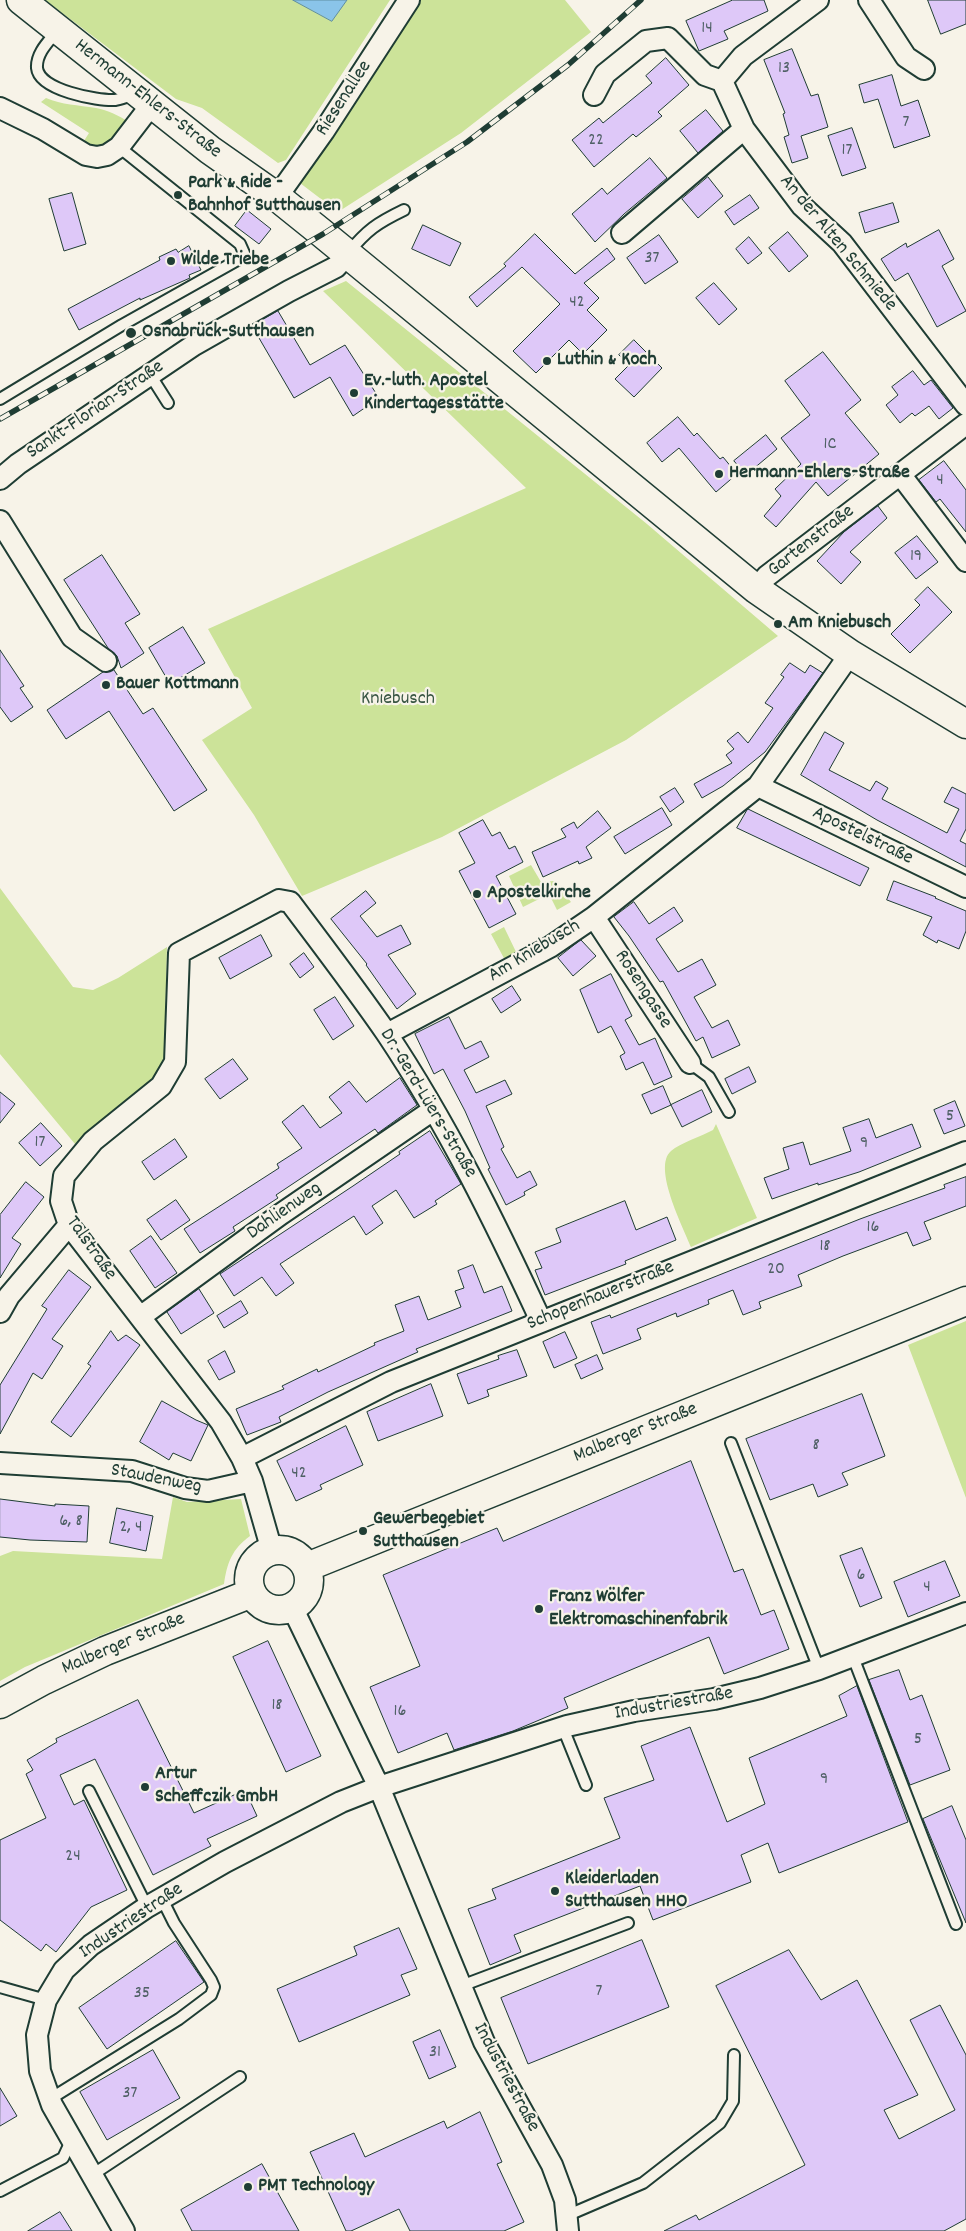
<!DOCTYPE html>
<html>
<head>
<meta charset="utf-8">
<style>
  body { margin:0 }
  canvas { display:block; background:#f7f3e8 }
</style>
</head>
<body>
<canvas width="966" height="2231"></canvas>
<script>
const g = document.querySelector('canvas').getContext('2d');
g.lineJoin = 'round';
function paint(path, color) { g.fillStyle = color; g.fill(path, 'evenodd'); }
function strokePath(path, color, width, dash) { g.strokeStyle = color; g.lineWidth = width; g.lineCap = dash ? 'butt' : 'round'; g.setLineDash(dash || []); g.stroke(path); }
function write(font, color, halo, rows, align = 'center') {
  g.font = font + ' Dekko,sans-serif'; g.lineWidth = 4.5; g.setLineDash([]); g.textBaseline = 'middle'; g.strokeStyle = halo; g.fillStyle = color; for (const [text, x, y, turn = 0] of rows) {
    g.save(); g.translate(x, y); g.rotate((+turn || 0) * Math.PI / 180); g.textAlign = isNaN(turn) ? turn : align; if (halo) g.strokeText(text, 0, 0); g.fillText(text, 0, 0); g.restore();
  }
}
paint(new Path2D(`
  M 45,0 L 390,0 L 286,160 L 278,163 L 202,108 L 176,99 Z
  M 421,0 L 565,0 L 591,32 L 461,133 L 338,212 L 300,183 L 331,140 Z
  M 46,98 C 62,105 78,105 96,108 C 108,110 119,116 129,122 C 115,141 108,154 82,144 L 89,133 L 41,102 Z
  M 346,281 L 647,524 L 778,636 L 626,740 L 442,837 L 302,896 L 254,815 L 202,740 L 252,708 L 208,629 L 526,488 L 323,291 Z
  M 531,865 L 541,882 L 554,881 L 571,902 L 557,910 L 549,894 L 523,907 L 509,876 Z
  M 0,888 L 73,987 L 93,990 L 118,978 L 167,947 L 164,1061 L 154,1081 L 75,1144 L 0,1054 Z
  M 504,927 L 518,956 L 506,962 L 491,934 Z
  M 716,1124 L 757,1218 L 691,1247 C 683,1227 652,1167 671,1151 C 680,1143 702,1136 713,1130 Z
  M 966,1321 L 966,1498 L 908,1345 Z
  M 173,1497 L 187,1502 L 241,1499 L 250,1536 C 232,1549 227,1563 224,1584 L 25,1667 L 0,1681 L 0,1556 L 13,1551 L 162,1559 Z`), '#cce399');
const water = new Path2D(`
  M 293,0 L 347,0 L 332,21 Z`);
paint(water, '#8ac4e9');
strokePath(water, '#5f8ea1', 1);
const building = new Path2D(`
  M 733,0 L 764,0 L 768,11 L 724,31 L 728,39 L 699,51 L 686,21 Z
  M 928,0 L 966,0 L 966,24 L 941,34 Z
  M 792,49 L 811,96 L 818,94 L 828,127 L 801,136 L 808,158 L 792,163 L 784,137 L 789,135 L 783,114 L 785,113 L 764,60 Z
  M 666,58 L 689,85 L 658,112 L 662,116 L 636,137 L 633,134 L 594,167 L 572,140 L 599,118 L 603,123 L 652,83 L 646,76 Z
  M 892,75 L 901,106 L 918,100 L 930,136 L 894,148 L 878,99 L 864,103 L 859,85 Z
  M 706,110 L 723,131 L 698,153 L 680,131 Z
  M 852,128 L 866,168 L 842,176 L 828,136 Z
  M 650,158 L 667,178 L 624,214 L 595,242 L 572,214 L 602,188 L 607,194 Z
  M 708,177 L 723,196 L 698,218 L 682,199 Z
  M 72,193 L 86,244 L 64,251 L 49,199 Z
  M 750,195 L 759,208 L 734,225 L 725,212 Z
  M 893,203 L 899,222 L 865,233 L 859,213 Z
  M 247,210 L 271,229 L 259,244 L 235,226 Z
  M 423,225 L 461,243 L 450,266 L 412,249 Z
  M 939,230 L 954,259 L 942,266 L 966,311 L 937,327 L 908,273 L 895,281 L 881,259 L 906,243 L 907,247 Z
  M 788,232 L 808,256 L 789,272 L 769,248 Z
  M 535,234 L 575,274 L 607,248 L 615,259 L 584,283 L 599,298 L 587,310 L 607,330 L 583,354 L 569,340 L 536,373 L 513,351 L 560,304 L 522,267 L 477,307 L 469,297 L 506,266 L 504,264 Z
  M 659,235 L 678,262 L 645,284 L 627,258 Z
  M 749,237 L 762,253 L 748,264 L 736,249 Z
  M 189,246 L 201,270 L 189,275 L 190,278 L 140,300 L 140,298 L 79,330 L 68,309 L 160,260 L 159,257 L 176,249 L 178,252 Z
  M 714,283 L 737,309 L 719,325 L 696,298 Z
  M 278,311 L 310,365 L 345,345 L 379,398 L 353,416 L 330,377 L 294,398 L 252,326 Z
  M 634,340 L 662,368 L 634,397 L 615,379 L 629,365 L 619,355 Z
  M 823,352 L 861,400 L 845,413 L 879,454 L 828,496 L 816,482 L 776,527 L 764,516 L 781,496 L 775,489 L 801,464 L 781,438 L 810,415 L 785,381 Z
  M 913,371 L 924,385 L 931,380 L 953,408 L 939,419 L 929,406 L 915,416 L 912,413 L 900,423 L 886,405 L 898,395 L 892,387 Z
  M 678,417 L 694,436 L 697,433 L 720,459 L 723,457 L 737,474 L 716,492 L 679,448 L 662,462 L 647,443 Z
  M 766,435 L 777,449 L 746,475 L 734,461 Z
  M 944,461 L 966,490 L 966,532 L 940,499 L 936,502 L 919,480 Z
  M 878,506 L 887,518 L 850,552 L 861,562 L 841,584 L 817,561 L 844,532 Z
  M 917,536 L 938,562 L 916,579 L 895,553 Z
  M 102,555 L 140,614 L 125,623 L 144,653 L 121,668 L 117,656 L 108,648 L 64,580 Z
  M 928,587 L 952,612 L 910,653 L 891,634 L 920,605 L 915,600 Z
  M 183,627 L 205,663 L 170,684 L 149,648 Z
  M 0,650 L 24,686 L 20,688 L 33,707 L 11,722 L 0,707 Z
  M 790,663 L 805,673 L 810,665 L 823,673 L 765,752 L 723,786 L 702,798 L 694,784 L 732,763 L 726,755 L 734,749 L 727,741 L 738,732 L 748,743 L 773,708 L 765,703 L 784,677 L 781,675 Z
  M 114,670 L 143,714 L 153,708 L 207,790 L 174,811 L 109,711 L 66,739 L 47,710 L 103,672 Z
  M 825,732 L 844,743 L 829,770 L 870,791 L 876,781 L 888,788 L 882,799 L 947,833 L 959,809 L 944,802 L 952,787 L 966,794 L 966,829 L 960,841 L 966,844 L 966,867 L 877,820 L 801,775 Z
  M 675,788 L 684,802 L 670,812 L 660,797 Z
  M 662,808 L 672,825 L 625,854 L 614,837 Z
  M 748,809 L 869,868 L 860,886 L 737,828 Z
  M 598,811 L 611,828 L 586,847 L 592,858 L 579,864 L 578,861 L 543,877 L 532,852 L 566,837 L 561,829 L 574,822 L 577,828 Z
  M 483,820 L 492,836 L 500,832 L 509,849 L 515,846 L 523,862 L 496,876 L 516,914 L 489,928 L 459,871 L 475,863 L 459,833 Z
  M 894,881 L 936,897 L 935,898 L 966,911 L 966,931 L 959,949 L 938,940 L 937,943 L 923,935 L 932,917 L 887,900 Z
  M 366,891 L 376,903 L 360,916 L 377,937 L 401,925 L 411,944 L 388,955 L 416,994 L 397,1009 L 366,965 L 367,964 L 331,919 Z
  M 634,902 L 649,924 L 674,907 L 683,921 L 656,939 L 678,972 L 702,959 L 716,985 L 694,997 L 712,1028 L 728,1020 L 740,1045 L 712,1058 L 703,1037 L 696,1041 L 663,981 L 660,982 L 629,936 L 614,917 Z
  M 261,935 L 272,956 L 230,979 L 219,958 Z
  M 581,940 L 596,956 L 573,976 L 558,958 Z
  M 304,953 L 314,967 L 300,978 L 290,964 Z
  M 611,974 L 632,1016 L 625,1020 L 639,1045 L 655,1038 L 672,1077 L 654,1085 L 643,1062 L 626,1070 L 620,1056 L 625,1053 L 611,1026 L 598,1033 L 580,990 Z
  M 512,986 L 521,1000 L 501,1013 L 492,999 Z
  M 335,997 L 354,1026 L 333,1040 L 314,1010 Z
  M 449,1017 L 465,1049 L 481,1041 L 489,1057 L 464,1070 L 476,1093 L 505,1080 L 512,1094 L 486,1106 L 504,1147 L 501,1149 L 517,1178 L 530,1171 L 537,1185 L 524,1192 L 525,1195 L 506,1205 L 488,1169 L 490,1168 L 465,1111 L 443,1069 L 434,1074 L 415,1034 Z
  M 233,1059 L 248,1079 L 220,1099 L 205,1079 Z
  M 749,1067 L 756,1082 L 732,1094 L 725,1079 Z
  M 400,1078 L 417,1105 L 378,1133 L 375,1129 L 276,1195 L 278,1198 L 233,1227 L 235,1231 L 200,1253 L 184,1229 L 279,1168 L 277,1164 L 302,1148 L 282,1122 L 303,1105 L 320,1128 L 342,1113 L 329,1097 L 349,1081 L 366,1102 Z
  M 663,1086 L 671,1105 L 651,1114 L 642,1095 Z
  M 702,1090 L 712,1112 L 682,1127 L 671,1105 Z
  M 0,1092 L 15,1104 L 0,1123 Z
  M 955,1101 L 965,1126 L 944,1134 L 934,1110 Z
  M 869,1119 L 876,1138 L 912,1124 L 921,1147 L 859,1172 L 818,1185 L 818,1183 L 772,1199 L 764,1178 L 789,1169 L 783,1148 L 803,1142 L 810,1165 L 851,1151 L 843,1128 Z
  M 41,1123 L 62,1146 L 40,1166 L 19,1143 Z
  M 430,1131 L 461,1184 L 435,1201 L 437,1204 L 414,1218 L 396,1190 L 372,1206 L 383,1223 L 366,1235 L 354,1216 L 280,1264 L 294,1283 L 276,1296 L 262,1277 L 234,1296 L 220,1274 L 353,1186 L 400,1154 L 399,1152 Z
  M 175,1139 L 187,1157 L 154,1180 L 142,1162 Z
  M 966,1177 L 966,1206 L 924,1222 L 931,1239 L 913,1246 L 907,1232 L 843,1256 L 798,1275 L 802,1286 L 759,1302 L 761,1308 L 743,1315 L 733,1290 L 708,1300 L 709,1304 L 677,1317 L 676,1313 L 637,1329 L 641,1339 L 603,1354 L 591,1322 L 610,1315 L 611,1318 L 860,1219 L 945,1188 L 944,1185 Z
  M 26,1182 L 44,1197 L 12,1238 L 21,1244 L 0,1278 L 0,1215 Z
  M 176,1200 L 190,1220 L 161,1240 L 147,1220 Z
  M 625,1201 L 636,1230 L 667,1217 L 676,1240 L 625,1261 L 626,1264 L 545,1295 L 535,1270 L 542,1268 L 535,1252 L 561,1242 L 556,1229 Z
  M 151,1236 L 177,1273 L 155,1288 L 130,1251 Z
  M 473,1265 L 484,1293 L 502,1286 L 512,1311 L 416,1349 L 418,1352 L 328,1392 L 279,1417 L 281,1422 L 247,1435 L 236,1409 L 284,1389 L 282,1386 L 317,1369 L 318,1372 L 375,1345 L 374,1343 L 404,1331 L 395,1305 L 419,1296 L 428,1320 L 461,1307 L 455,1291 L 464,1288 L 458,1271 Z
  M 69,1270 L 91,1287 L 52,1339 L 63,1346 L 42,1379 L 33,1373 L 0,1434 L 0,1385 L 47,1309 L 42,1306 Z
  M 199,1289 L 214,1313 L 181,1334 L 167,1312 Z
  M 241,1301 L 248,1313 L 224,1328 L 217,1316 Z
  M 111,1331 L 118,1341 L 126,1335 L 140,1345 L 71,1437 L 51,1422 L 91,1366 L 88,1364 Z
  M 565,1332 L 577,1358 L 554,1368 L 543,1342 Z
  M 517,1350 L 527,1376 L 487,1390 L 489,1396 L 468,1404 L 457,1374 L 499,1359 L 498,1356 Z
  M 225,1351 L 235,1372 L 219,1380 L 208,1361 Z
  M 597,1355 L 603,1369 L 581,1379 L 575,1365 Z
  M 431,1384 L 443,1416 L 378,1441 L 367,1412 Z
  M 862,1394 L 885,1456 L 842,1473 L 848,1485 L 818,1497 L 813,1484 L 770,1500 L 746,1439 Z
  M 162,1401 L 196,1420 L 208,1425 L 191,1461 L 173,1453 L 169,1460 L 140,1442 Z
  M 346,1426 L 363,1465 L 320,1485 L 322,1489 L 296,1501 L 277,1461 Z
  M 691,1461 L 734,1572 L 743,1569 L 761,1615 L 774,1610 L 789,1649 L 724,1674 L 709,1637 L 564,1698 L 568,1708 L 513,1731 L 454,1750 L 447,1733 L 398,1753 L 370,1687 L 420,1666 L 383,1575 L 497,1528 L 503,1541 Z
  M 0,1499 L 55,1506 L 55,1504 L 89,1506 L 87,1542 L 30,1540 L 0,1537 Z
  M 117,1508 L 153,1516 L 146,1551 L 110,1543 Z
  M 862,1548 L 882,1598 L 860,1607 L 840,1556 Z
  M 945,1561 L 960,1596 L 908,1617 L 894,1582 Z
  M 268,1641 L 321,1756 L 286,1772 L 233,1657 Z
  M 899,1670 L 910,1700 L 922,1695 L 950,1770 L 910,1785 L 869,1680 Z
  M 857,1686 L 908,1822 L 779,1873 L 768,1843 L 741,1855 L 751,1882 L 653,1920 L 640,1886 L 514,1935 L 521,1952 L 490,1965 L 468,1909 L 496,1899 L 492,1889 L 620,1838 L 604,1798 L 654,1780 L 641,1746 L 690,1727 L 727,1822 L 765,1804 L 749,1758 L 847,1716 L 839,1696 Z
  M 138,1700 L 194,1813 L 245,1790 L 257,1816 L 207,1839 L 211,1846 L 153,1875 L 95,1759 L 60,1775 L 74,1805 L 84,1800 L 127,1890 L 91,1907 L 56,1952 L 46,1944 L 41,1951 L 0,1920 L 0,1840 L 46,1818 L 26,1774 L 33,1770 L 27,1760 L 57,1742 L 56,1739 Z
  M 952,1806 L 966,1840 L 966,1923 L 923,1819 Z
  M 399,1928 L 417,1969 L 401,1975 L 410,1995 L 299,2042 L 277,1989 L 357,1955 L 354,1947 Z
  M 642,1940 L 669,2007 L 528,2064 L 501,1998 Z
  M 176,1941 L 204,1982 L 107,2049 L 79,2008 Z
  M 789,1950 L 821,2000 L 857,1980 L 918,2095 L 884,2110 L 899,2139 L 955,2110 L 910,2020 L 940,2005 L 966,2055 L 966,2219 L 944,2231 L 664,2231 L 696,2215 L 699,2220 L 805,2165 L 716,1986 Z
  M 440,2030 L 456,2067 L 429,2079 L 413,2042 Z
  M 153,2050 L 180,2098 L 107,2140 L 80,2092 Z
  M 0,2088 L 17,2116 L 0,2126 Z
  M 480,2112 L 502,2162 L 497,2164 L 524,2222 L 504,2231 L 410,2231 L 399,2209 L 351,2231 L 346,2231 L 310,2152 L 354,2133 L 365,2157 L 444,2121 L 447,2128 Z
  M 262,2164 L 299,2231 L 192,2231 L 181,2210 Z
  M 60,2212 L 72,2231 L 28,2231 Z`);
paint(building, '#dec8f8');
strokePath(building, '#1f3d34', 1);
const lane = new Path2D(`
  M 57,31 C 49,41 36,53 37,68 C 39,90 97,101 115,100 C 121,99 128,96 134,95
  M 348,253 C 367,230 377,223 404,210
  M 149,373 L 168,403
  M 0,399 L 122,325 L 243,257 L 244,253 L 240,244 L 119,147
  M 690,1063 L 709,1077 L 729,1112
  M 731,1443 L 819,1669
  M 853,1657 L 956,1924
  M 563,1728 L 586,1785
  M 89,1791 L 147,1907
  M 461,1986 L 628,1923
  M 0,1987 L 46,2000
  M 50,2099 L 179,2019 L 211,1995 L 214,1987 L 211,1980 L 174,1923 L 162,1899
  M 92,2175 L 240,2077
  M 0,2191 L 63,2158 L 72,2139
  M 566,2216 L 643,2183 L 720,2123 L 733,2101 L 734,2055`);
const street = new Path2D(`
  M 818,0 L 743,56 L 722,81 L 744,129 L 802,206 L 842,243 L 966,405
  M 869,0 L 906,57 L 924,69
  M 594,95 L 605,74 L 646,41 L 668,38 L 705,75 L 722,81
  M 0,108 L 43,129 L 86,155 L 97,157 L 107,155 L 119,147 L 152,104
  M 277,197 L 324,131 L 409,0
  M 622,233 L 744,129
  M 900,474 L 966,561
  M 0,479 L 18,464 L 194,345 L 289,291 L 336,267 L 348,254
  M 0,521 L 72,637 L 106,661
  M 756,589 L 767,576 L 966,424
  M 758,786 L 966,887
  M 594,917 L 690,1063
  M 387,1034 L 550,947 L 594,917 L 758,786 L 850,654
  M 0,1312 L 9,1296 L 69,1225
  M 140,1317 L 281,1214 L 433,1110
  M 242,1458 L 391,1382 L 966,1152
  M 0,1463 L 132,1471 L 185,1488 L 208,1491 L 252,1481
  M 272,1551 L 252,1481 L 242,1458 L 221,1422 L 69,1225 L 61,1201 L 64,1176 L 93,1141 L 161,1086 L 175,1062 L 179,953 L 279,900 L 290,902 C 323,946 356,989 387,1034 C 447,1124 495,1222 541,1321
  M 292,1607 L 379,1787 L 484,2042 L 552,2165 L 565,2200 L 568,2231
  M 124,2231 L 52,2105 L 40,2071 L 37,2035 L 46,2000 L 64,1970 L 91,1945 L 147,1907 L 225,1862 L 341,1802 L 379,1787 L 567,1726 L 634,1711 L 714,1699 L 760,1688 L 819,1669 L 966,1613`);
const secondary = new Path2D(`
  M 21,0 L 210,150 L 277,197 L 323,234 L 756,589 L 850,654 L 966,724
  M249 1580a30 30 0 1 1 60 0a30 30 0 1 1-60 0Z
  M 307,1567 L 966,1301
  M 0,1704 L 44,1680 L 105,1651 L 252,1593`);
strokePath(lane, '#1f3d34', 14);
strokePath(street, '#1f3d34', 24);
strokePath(secondary, '#1f3d34', 31);
strokePath(lane, '#f7f3e8', 10);
strokePath(street, '#f7f3e8', 20);
strokePath(secondary, '#f7f3e8', 28);
const rail = new Path2D(`
  M 0,419 L 323,234 L 467,142 L 568,65 L 641,0`);
strokePath(rail, '#1f3d34', 5.5);
strokePath(rail, '#f7f3e8', 4, [11]);
for (const [x, y, r, color] of [
  [178,195,5,"#1f3d34"],
  [171,261,5,"#1f3d34"],
  [131,333,6,"#1f3d34"],
  [547,361,5,"#1f3d34"],
  [354,393,5,"#1f3d34"],
  [719,474,5,"#1f3d34"],
  [778,624,5,"#1f3d34"],
  [106,685,5,"#1f3d34"],
  [477,894,5,"#1f3d34"],
  [363,1531,5,"#1f3d34"],
  [539,1609,5,"#1f3d34"],
  [145,1787,5,"#1f3d34"],
  [555,1891,5,"#1f3d34"],
  [248,2187,5,"#1f3d34"]
]) { const dot = new Path2D(); dot.arc(x, y, r, 0, 2 * Math.PI); g.fillStyle = color; g.fill(dot); strokePath(dot, '#f7f3e8', 2); }
write('18px', '#4f6065', null, [
  ["14",707,30],
  ["13",784,70],
  ["7",906,124],
  ["22",596,142],
  ["17",847,152],
  ["37",652,260],
  ["42",577,304],
  ["1C",830,446],
  ["4",940,482],
  ["19",916,558],
  ["5",950,1118],
  ["17",40,1144],
  ["9",864,1145],
  ["16",873,1229],
  ["18",825,1248],
  ["20",776,1271],
  ["8",816,1447],
  ["42",299,1475],
  ["6, 8",71,1523],
  ["2, 4",131,1529],
  ["6",861,1577],
  ["4",927,1589],
  ["18",277,1707],
  ["16",400,1713],
  ["5",918,1741],
  ["9",824,1781],
  ["24",73,1858],
  ["7",599,1993],
  ["35",142,1995],
  ["31",435,2054],
  ["37",130,2095]
]);
write('20px', '#1f3d34', '#f7f3e8', [
  ["Riesenallee",345,99,-57],
  ["Hermann-Ehlers-Straße",147,100,38],
  ["An der Alten Schmiede",837,244,50],
  ["Sankt-Florian-Straße",96,411,-34],
  ["Gartenstraße",812,542,-38],
  ["Apostelstraße",862,837,26],
  ["Am Kniebusch",535,952,-31],
  ["Rosengasse",642,990,57],
  ["Dr.-Gerd-Lüers-Straße",427,1104,59],
  ["Dahlienweg",285,1212,-35],
  ["Talstraße",90,1249,55],
  ["Schopenhauerstraße",601,1297,-22],
  ["Malberger Straße",636,1434,-22],
  ["Staudenweg",156,1480,11],
  ["Malberger Straße",124,1645,-23],
  ["Industriestraße",674,1705,-10],
  ["Industriestraße",132,1922,-34],
  ["Industriestraße",505,2078,62]
]);
write('bold 20px', '#1f3d34', '#f7f3e8', [
  ["Park & Ride -",188,184],
  ["Bahnhof Sutthausen",188,207],
  ["Wilde Triebe",181,261],
  ["Osnabrück-Sutthausen",142,333],
  ["Luthin & Koch",557,361],
  ["Ev.-luth. Apostel",364,382],
  ["Kindertagesstätte",364,405],
  ["Hermann-Ehlers-Straße",729,474],
  ["Am Kniebusch",788,624],
  ["Bauer Kottmann",116,685],
  ["Apostelkirche",487,894],
  ["Gewerbegebiet",373,1520],
  ["Sutthausen",373,1543],
  ["Franz Wölfer",549,1598],
  ["Elektromaschinenfabrik",549,1621],
  ["Artur",155,1775],
  ["Scheffczik GmbH",155,1798],
  ["Kleiderladen",565,1880],
  ["Sutthausen HHO",565,1903],
  ["PMT Technology",258,2187]
], 'left');
write('20px', '#395643', '#f7f3e8', [
  ["Kniebusch",398,700]
]);
</script>
</body>
</html>
